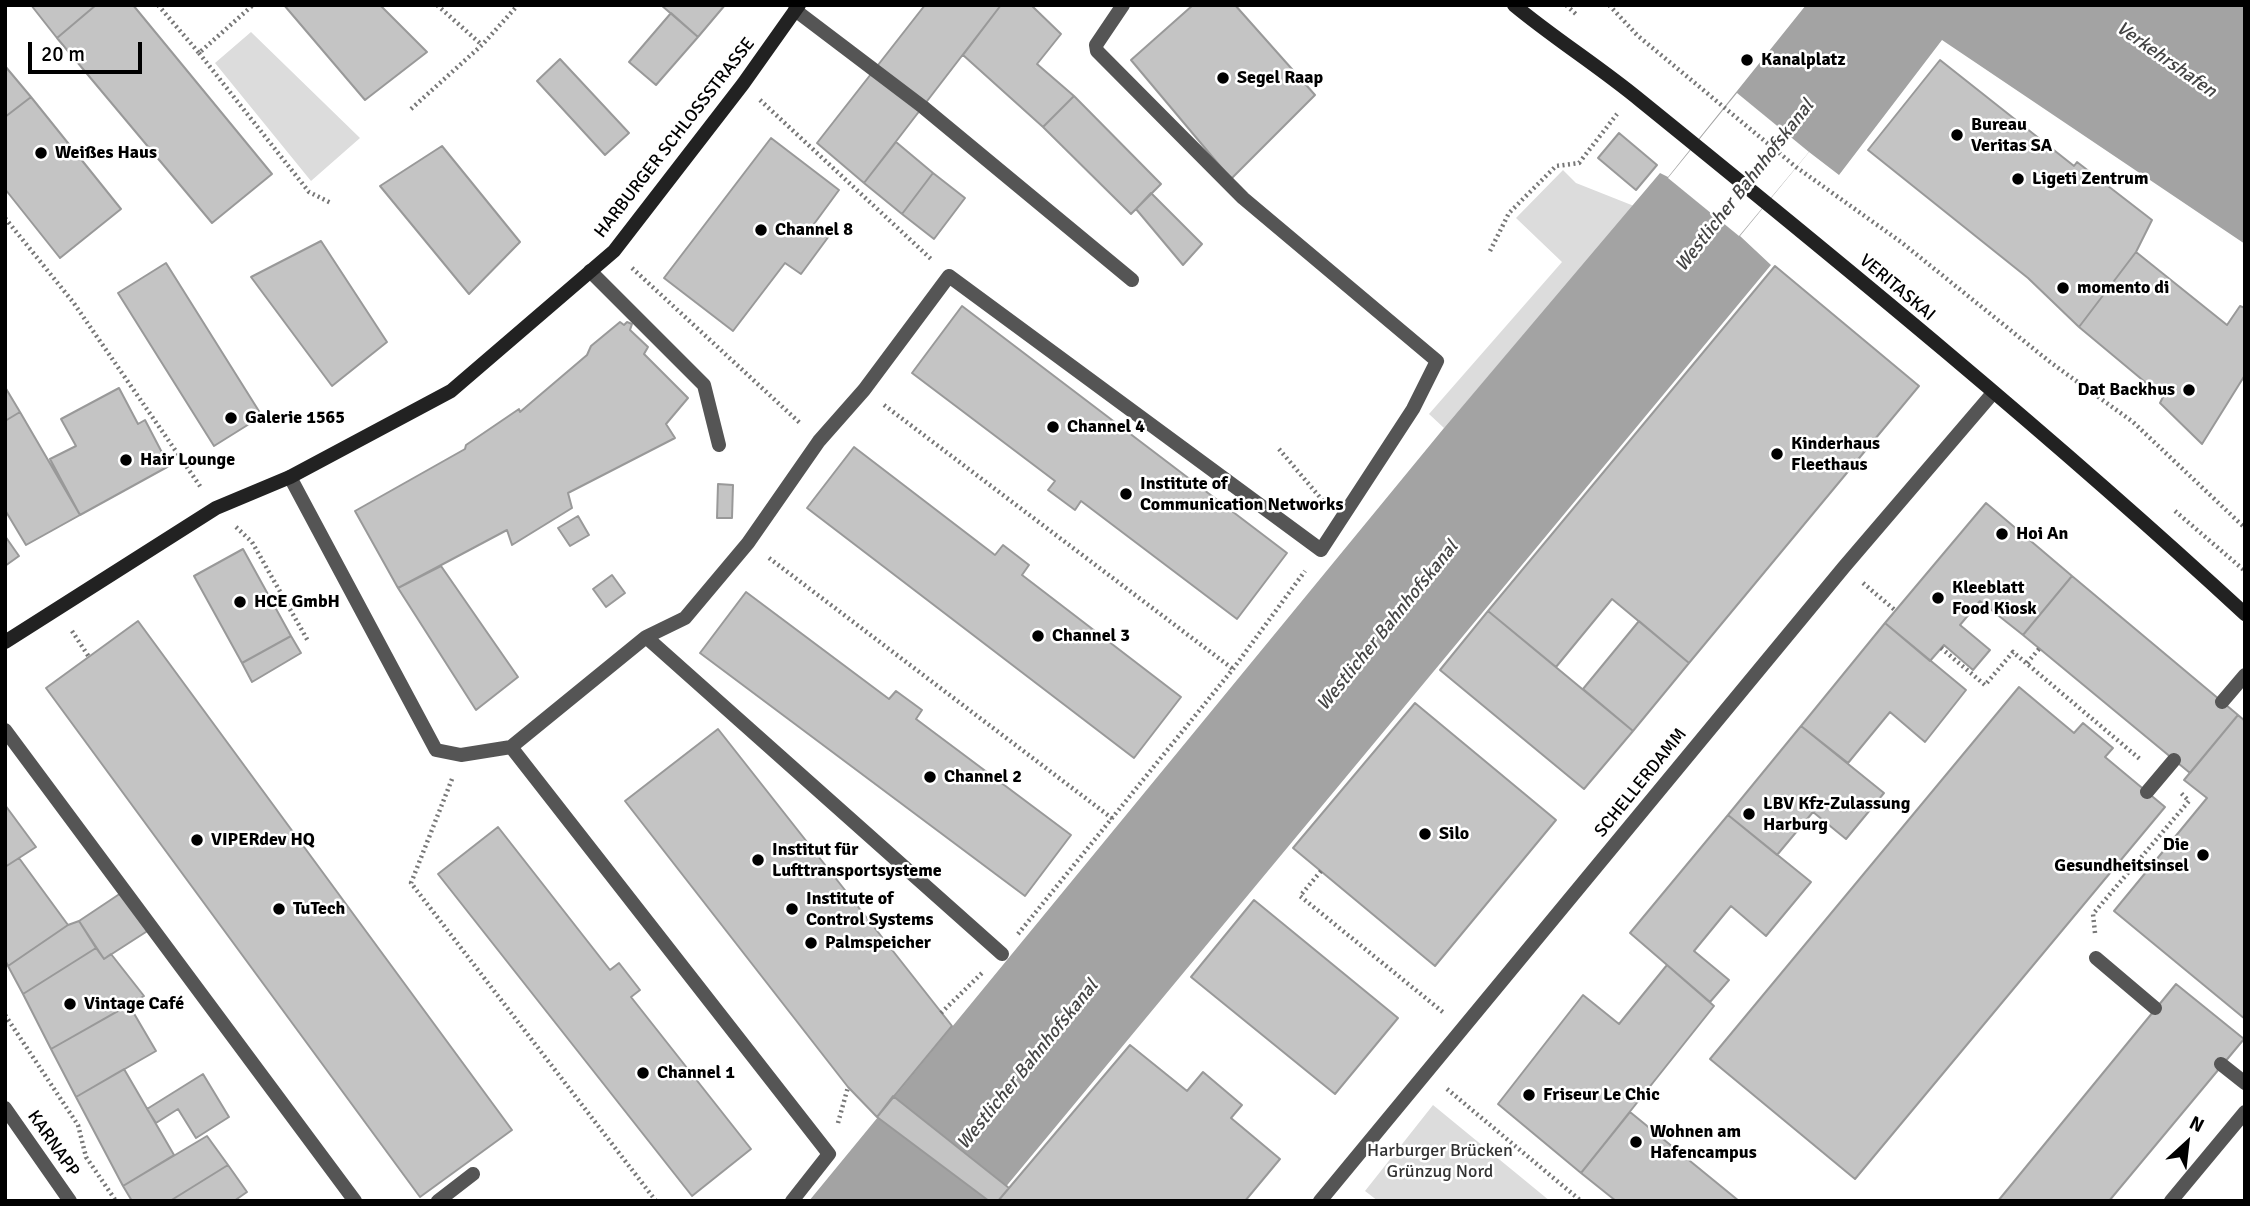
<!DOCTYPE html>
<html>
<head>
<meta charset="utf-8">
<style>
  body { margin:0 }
  #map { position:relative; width:2250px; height:1206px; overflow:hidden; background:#fff; font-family:Signika,sans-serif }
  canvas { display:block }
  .frame { position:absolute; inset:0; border:7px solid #000; pointer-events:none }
  .north { position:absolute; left:2152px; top:1108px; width:70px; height:70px; -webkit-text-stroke:5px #fff; paint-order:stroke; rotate:27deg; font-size:19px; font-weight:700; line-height:28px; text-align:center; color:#000 }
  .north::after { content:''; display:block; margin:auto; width:24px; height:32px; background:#000; clip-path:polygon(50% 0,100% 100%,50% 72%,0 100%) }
  .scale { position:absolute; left:28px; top:42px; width:114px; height:32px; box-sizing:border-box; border:4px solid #000; border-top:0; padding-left:9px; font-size:21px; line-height:24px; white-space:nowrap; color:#000; -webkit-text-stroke:5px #fff; paint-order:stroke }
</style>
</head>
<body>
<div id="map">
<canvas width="2250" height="1206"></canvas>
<div class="frame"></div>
<div class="north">N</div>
<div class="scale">20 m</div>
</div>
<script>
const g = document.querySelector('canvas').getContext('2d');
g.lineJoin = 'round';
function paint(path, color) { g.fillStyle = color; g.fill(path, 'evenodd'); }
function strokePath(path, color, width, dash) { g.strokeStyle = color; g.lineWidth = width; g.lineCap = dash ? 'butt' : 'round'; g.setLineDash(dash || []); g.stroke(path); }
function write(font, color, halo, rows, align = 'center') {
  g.font = font + ' Signika,sans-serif'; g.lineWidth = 5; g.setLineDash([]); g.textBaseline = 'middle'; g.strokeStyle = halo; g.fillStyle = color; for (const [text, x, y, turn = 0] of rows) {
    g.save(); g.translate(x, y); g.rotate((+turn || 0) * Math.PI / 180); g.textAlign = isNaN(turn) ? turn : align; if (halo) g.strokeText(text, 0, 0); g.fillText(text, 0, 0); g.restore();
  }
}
paint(new Path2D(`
  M 251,32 L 360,138 L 311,181 L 215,63 Z
  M 1563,170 L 1576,183 L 1634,206 L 1444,428 L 1429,414 L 1562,262 L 1516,218 Z
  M 1433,1105 L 1550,1201 L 1378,1201 L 1365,1191 Z`), '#dcdcdc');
paint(new Path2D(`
  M 1806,5 L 2245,5 L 2245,244 L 1942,40 L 1839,175 L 1809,152 L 1740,236 L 1771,265 L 994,1201 L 809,1201 L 1444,428 L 1660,173 L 1668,177 Z`), '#a3a3a3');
paint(new Path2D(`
  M 1737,93 L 1809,152 L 1739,236 L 1668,178 Z`), '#fff');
const building = new Path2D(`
  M 31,5 L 96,5 L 57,38 Z
  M 96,5 L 133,5 L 272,174 L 212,223 L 57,38 Z
  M 284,5 L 380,5 L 427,52 L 365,100 Z
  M 661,5 L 725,5 L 698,37 Z
  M 925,5 L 1001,5 L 864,183 L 817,143 Z
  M 1001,5 L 1031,5 L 1061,34 L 1037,64 L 1074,96 L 1043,127 L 963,55 Z
  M 1193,5 L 1235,5 L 1315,95 L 1231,179 L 1131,60 Z
  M 671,13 L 698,37 L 656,85 L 629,62 Z
  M 560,59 L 629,133 L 605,155 L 537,81 Z
  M 1940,60 L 2074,166 L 2077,162 L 2152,220 L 2136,252 L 2079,327 L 2028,278 L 1868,150 Z
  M 5,66 L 31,97 L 5,117 Z
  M 1074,96 L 1161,184 L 1131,214 L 1043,127 Z
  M 31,97 L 121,209 L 60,258 L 5,189 L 5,117 Z
  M 1619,133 L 1657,165 L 1636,190 L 1598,158 Z
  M 771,138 L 839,190 L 814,224 L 829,236 L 801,274 L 785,263 L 733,331 L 664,278 Z
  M 896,142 L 933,173 L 902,214 L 864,183 Z
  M 442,146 L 520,242 L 469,294 L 380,186 Z
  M 933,173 L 965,198 L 934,239 L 902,214 Z
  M 1151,193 L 1202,244 L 1183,265 L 1136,209 Z
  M 321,241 L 387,342 L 332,386 L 251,277 Z
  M 2136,252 L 2227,325 L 2240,306 L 2245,308 L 2245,375 L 2202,444 L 2160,403 L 2163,397 L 2079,327 Z
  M 166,263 L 262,416 L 214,446 L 118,293 Z
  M 1775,266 L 1919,386 L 1689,663 L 1612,599 L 1556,667 L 1488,611 Z
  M 962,306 L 1287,553 L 1237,619 L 1081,501 L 1075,510 L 1048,490 L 1055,481 L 912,373 Z
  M 620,322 L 624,325 L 627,322 L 632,324 L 630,330 L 648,347 L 644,354 L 688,398 L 666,424 L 675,438 L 568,493 L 572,508 L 512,545 L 507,530 L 398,588 L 355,511 L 465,449 L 466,445 L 519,409 L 520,412 L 587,355 L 591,346 Z
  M 5,387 L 20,412 L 5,421 Z
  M 119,388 L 138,424 L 145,420 L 169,466 L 80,515 L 50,459 L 76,446 L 61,419 Z
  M 20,412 L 80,515 L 26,545 L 5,510 L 5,421 Z
  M 854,447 L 995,555 L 1003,545 L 1029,565 L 1022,575 L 1181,697 L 1134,758 L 807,508 Z
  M 718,484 L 733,485 L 732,518 L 717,518 Z
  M 1986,503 L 2072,576 L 2023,635 L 1980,601 L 1960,625 L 1990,650 L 1973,670 L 1944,645 L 1930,661 L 1885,623 Z
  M 578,516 L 589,535 L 570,546 L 558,528 Z
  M 5,536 L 19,556 L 5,566 Z
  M 243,549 L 291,636 L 242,663 L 194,576 Z
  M 441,566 L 518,677 L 476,710 L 398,588 Z
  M 612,575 L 625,593 L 606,607 L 593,589 Z
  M 2072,576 L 2238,715 L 2190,773 L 2023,635 Z
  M 746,592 L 889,699 L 896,691 L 922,710 L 916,719 L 1071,835 L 1025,896 L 700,653 Z
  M 1488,611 L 1633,731 L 1584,789 L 1440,670 Z
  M 138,621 L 512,1130 L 420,1197 L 46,688 Z
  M 1639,621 L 1689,663 L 1633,731 L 1583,689 Z
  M 1885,623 L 1966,690 L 1925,742 L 1890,712 L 1848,763 L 1801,726 Z
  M 291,636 L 301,653 L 252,682 L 242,663 Z
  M 2019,687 L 2074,733 L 2083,723 L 2113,748 L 2105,757 L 2165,807 L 1855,1179 L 1710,1059 Z
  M 1415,703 L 1556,820 L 1435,966 L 1293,848 Z
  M 2238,715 L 2245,721 L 2245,1019 L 2114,911 L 2207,798 L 2184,780 Z
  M 1801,726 L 1884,793 L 1846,839 L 1813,812 L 1777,855 L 1728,815 Z
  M 718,729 L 952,1026 L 877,1117 L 848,1087 L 625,801 Z
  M 5,805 L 36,847 L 5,867 Z
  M 1728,815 L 1811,882 L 1766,936 L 1731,906 L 1694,951 L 1729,980 L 1710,1002 L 1630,933 Z
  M 498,827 L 610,970 L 619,963 L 640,990 L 631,997 L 751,1149 L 692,1196 L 438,874 Z
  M 19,858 L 68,925 L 8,966 L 5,960 L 5,867 Z
  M 124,891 L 149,930 L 104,959 L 79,921 Z
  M 1254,900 L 1398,1018 L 1335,1094 L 1191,977 Z
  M 79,921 L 96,948 L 23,994 L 8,966 L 68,925 Z
  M 96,948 L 104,959 L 111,954 L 144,996 L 51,1049 L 23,994 Z
  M 1667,965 L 1714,1006 L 1581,1173 L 1498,1104 L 1583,995 L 1619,1024 Z
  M 2176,984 L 2244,1039 L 2109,1201 L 1998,1201 Z
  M 129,1005 L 156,1051 L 76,1097 L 51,1049 Z
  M 1130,1045 L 1187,1091 L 1203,1072 L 1242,1105 L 1231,1118 L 1280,1159 L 1245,1201 L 998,1201 Z
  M 124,1069 L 174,1155 L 123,1186 L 76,1097 Z
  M 203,1074 L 229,1117 L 196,1138 L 178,1109 L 156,1123 L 147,1109 Z
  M 893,1096 L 1009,1188 L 998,1201 L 989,1201 L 877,1117 Z
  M 1630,1112 L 1739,1201 L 1616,1201 L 1581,1173 Z
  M 207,1136 L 228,1165 L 170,1201 L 132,1201 L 123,1186 Z
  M 228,1165 L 247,1192 L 234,1201 L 170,1201 Z`);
paint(building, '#c4c4c4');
strokePath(building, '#999', 2);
strokePath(new Path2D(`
  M 158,5 L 199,53 L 253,5
  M 437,5 L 482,45
  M 1566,5 L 1578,16
  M 1609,5 L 1637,35 L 1796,167 L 1901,242 L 2050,362 L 2133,422 L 2245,528
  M 199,53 L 309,192 L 331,203
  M 760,100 L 931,259
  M 411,109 L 482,45 L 518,5
  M 5,218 L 73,302 L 202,489
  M 1490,251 L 1509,213 L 1556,166 L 1579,163 L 1617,114
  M 632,268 L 801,424
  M 884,405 L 1233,669
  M 1279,449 L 1324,502
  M 2175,511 L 2245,571
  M 236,527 L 252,542 L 308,641
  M 769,558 L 1113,819
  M 1863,583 L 1896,611
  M 72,631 L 89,657
  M 1941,648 L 1985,685 L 2013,652 L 2141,760
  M 2027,663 L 2039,649
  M 452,779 L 411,883 L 656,1201
  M 1321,871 L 1300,896 L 1444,1013
  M 2095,933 L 2093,914 L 2189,801 L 2180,792
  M 1018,934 L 1233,669 L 1305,571
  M 941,1013 L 983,972
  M 5,1015 L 78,1125 L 86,1157 L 116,1201
  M 1447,1089 L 1581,1201
  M 838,1123 L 848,1087`), '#777', 4.5, [2, 3.5]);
strokePath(new Path2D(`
  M 795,10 L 923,107 L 1132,280
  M 590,271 L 704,385 L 719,445
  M 290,477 L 436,750 L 461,755 L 511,747 L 646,637 L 685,618 L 748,543 L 819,441 L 864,390 L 949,276 L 1321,550 L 1413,409 L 1437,361 L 1243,198 L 1097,51 L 1096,45 L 1123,5
  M 646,637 L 1002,954
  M 2222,702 L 2245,675
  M 5,730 L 355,1201
  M 511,747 L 829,1154 L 792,1201
  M 2147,792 L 2174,760
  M 2096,958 L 2155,1008
  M 2221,1064 L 2245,1083`), '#555', 14);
strokePath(new Path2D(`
  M 5,1108 L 70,1201
  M 438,1201 L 473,1174
  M 1320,1201 L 1844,567 L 1993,393
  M 2171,1201 L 2245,1112`), '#555', 14);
strokePath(new Path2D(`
  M 1514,5 C 1555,39 1600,67 1641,101 C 1846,267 2051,435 2245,614
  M 5,642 L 216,508 L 290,477 L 451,391 L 614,251 L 743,84 L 799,5`), '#222', 14);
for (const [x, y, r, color] of [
  [1747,60,7,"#000"],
  [1223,78,7,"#000"],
  [1957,135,7,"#000"],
  [41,153,7,"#000"],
  [2018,179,7,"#000"],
  [761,230,7,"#000"],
  [2063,288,7,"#000"],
  [2189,390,7,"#000"],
  [231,418,7,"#000"],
  [1053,427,7,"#000"],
  [1777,454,7,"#000"],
  [126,460,7,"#000"],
  [1126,494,7,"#000"],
  [2002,534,7,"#000"],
  [1938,598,7,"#000"],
  [240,602,7,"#000"],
  [1038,636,7,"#000"],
  [930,777,7,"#000"],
  [1749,814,7,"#000"],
  [1425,834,7,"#000"],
  [197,840,7,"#000"],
  [2203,855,7,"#000"],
  [758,860,7,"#000"],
  [279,909,7,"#000"],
  [792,909,7,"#000"],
  [811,943,7,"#000"],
  [70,1004,7,"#000"],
  [643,1073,7,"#000"],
  [1529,1095,7,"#000"],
  [1636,1142,7,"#000"]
]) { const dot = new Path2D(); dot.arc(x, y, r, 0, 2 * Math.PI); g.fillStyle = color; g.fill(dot); strokePath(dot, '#fff', 2.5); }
write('bold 18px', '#000', '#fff', [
  ["Kanalplatz",1761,60],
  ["Segel Raap",1237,78],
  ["Bureau",1971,125],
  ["Veritas SA",1971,146],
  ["Weißes Haus",55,153],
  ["Ligeti Zentrum",2032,179],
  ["Channel 8",775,230],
  ["momento di",2077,288],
  ["Dat Backhus",2175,390,"right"],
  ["Galerie 1565",245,418],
  ["Channel 4",1067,427],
  ["Kinderhaus",1791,444],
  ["Fleethaus",1791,465],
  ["Hair Lounge",140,460],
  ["Institute of",1140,484],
  ["Communication Networks",1140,505],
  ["Hoi An",2016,534],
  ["Kleeblatt",1952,588],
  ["Food Kiosk",1952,609],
  ["HCE GmbH",254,602],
  ["Channel 3",1052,636],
  ["Channel 2",944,777],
  ["LBV Kfz-Zulassung",1763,804],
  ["Harburg",1763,825],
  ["Silo",1439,834],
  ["VIPERdev HQ",211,840],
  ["Die",2189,845,"right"],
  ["Gesundheitsinsel",2189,866,"right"],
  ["Institut für",772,850],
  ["Lufttransportsysteme",772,871],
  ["Institute of",806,899],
  ["Control Systems",806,920],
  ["TuTech",293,909],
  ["Palmspeicher",825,943],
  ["Vintage Café",84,1004],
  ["Channel 1",657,1073],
  ["Friseur Le Chic",1543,1095],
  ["Wohnen am",1650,1132],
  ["Hafencampus",1650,1153]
], 'left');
write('18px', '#000', '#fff', [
  ["HARBURGER SCHLOSSSTRASSE",675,138,-52],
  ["VERITASKAI",1897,288,40],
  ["SCHELLERDAMM",1641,783,-51],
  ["KARNAPP",53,1144,55]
]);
write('18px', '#333', '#fff', [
  ["Harburger Brücken",1440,1151],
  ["Grünzug Nord",1440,1172]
]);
write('italic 19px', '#444', '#fff', [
  ["Verkehrshafen",2166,60,35],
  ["Westlicher Bahnhofskanal",1745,186,-52],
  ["Westlicher Bahnhofskanal",1388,626,-51],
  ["Westlicher Bahnhofskanal",1028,1065,-51]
]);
</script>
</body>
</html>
